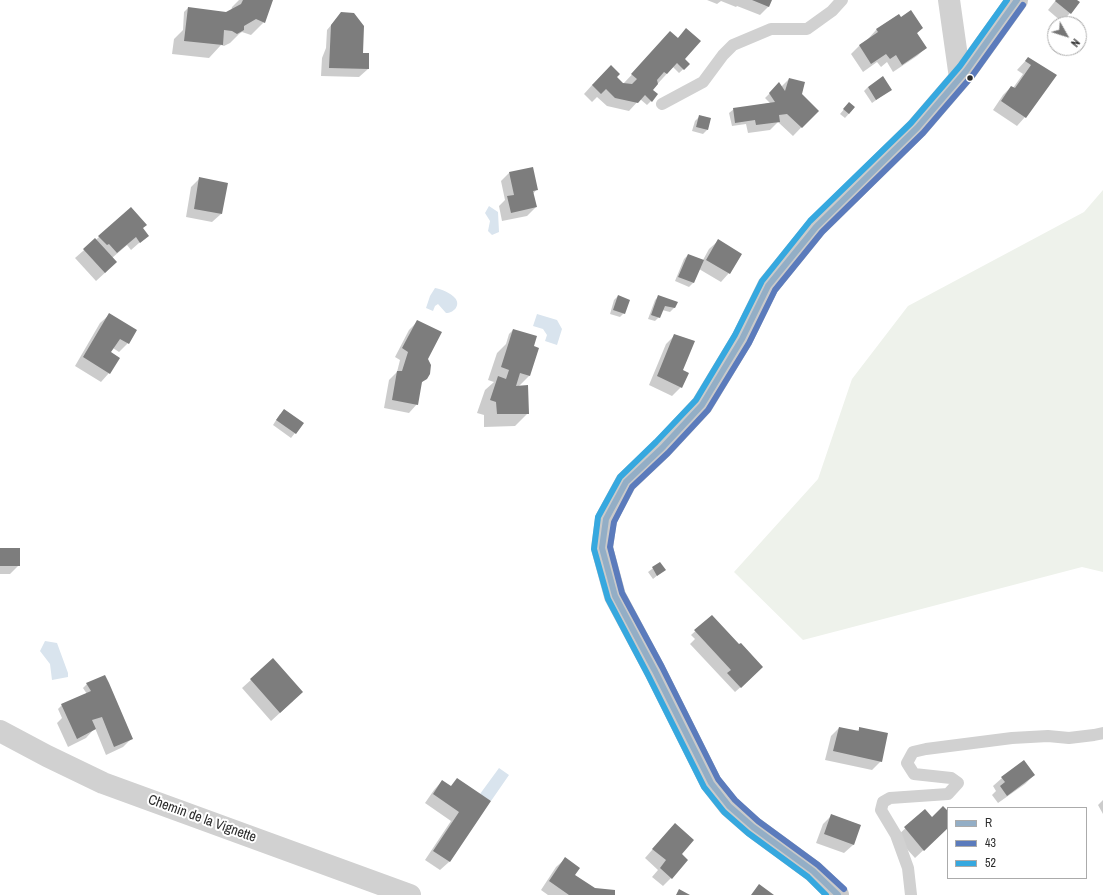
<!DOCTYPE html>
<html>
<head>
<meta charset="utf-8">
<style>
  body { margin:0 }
  #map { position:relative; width:1103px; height:895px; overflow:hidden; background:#fff; font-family:"Archivo Narrow",sans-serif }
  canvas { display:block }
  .legend { position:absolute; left:947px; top:807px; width:140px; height:72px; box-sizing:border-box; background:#fff; border:1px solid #ababab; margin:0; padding:5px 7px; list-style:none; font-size:12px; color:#2c2c2c }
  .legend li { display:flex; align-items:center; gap:8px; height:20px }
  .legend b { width:20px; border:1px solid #ababab }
  .north { position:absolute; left:1047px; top:16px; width:40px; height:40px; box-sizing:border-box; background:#fff; border:1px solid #ababab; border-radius:50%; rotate:129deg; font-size:11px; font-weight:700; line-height:16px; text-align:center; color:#2c2c2c }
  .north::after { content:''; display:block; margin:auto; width:14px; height:18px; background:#767676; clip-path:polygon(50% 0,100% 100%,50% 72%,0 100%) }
</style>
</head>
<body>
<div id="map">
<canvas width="1103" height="895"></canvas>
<ul class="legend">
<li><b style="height:5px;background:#93aec6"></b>R</li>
<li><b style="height:5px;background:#5b7bbc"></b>43</li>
<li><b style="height:5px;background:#36a8df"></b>52</li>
</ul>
<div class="north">N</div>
</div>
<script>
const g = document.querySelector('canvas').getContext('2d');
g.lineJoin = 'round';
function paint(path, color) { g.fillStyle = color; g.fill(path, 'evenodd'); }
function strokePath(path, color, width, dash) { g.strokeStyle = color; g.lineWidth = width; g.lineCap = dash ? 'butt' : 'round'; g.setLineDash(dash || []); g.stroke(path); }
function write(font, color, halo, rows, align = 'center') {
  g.font = font + ' "Archivo Narrow",sans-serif'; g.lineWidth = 4; g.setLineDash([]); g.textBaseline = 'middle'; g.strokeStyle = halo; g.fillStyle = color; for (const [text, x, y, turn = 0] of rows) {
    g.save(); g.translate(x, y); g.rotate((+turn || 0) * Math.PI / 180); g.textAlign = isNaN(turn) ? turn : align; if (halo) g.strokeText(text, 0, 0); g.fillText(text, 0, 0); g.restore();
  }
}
paint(new Path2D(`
  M 1103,190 L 1103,572 L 1082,567 L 803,640 L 734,572 L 818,479 L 852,379 L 908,306 L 1084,212 Z`), '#eef2eb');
paint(new Path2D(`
  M 489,206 L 498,212 L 499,232 L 492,235 L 488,231 L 490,221 L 485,213 Z
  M 435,288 C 441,289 451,293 455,298 C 461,305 454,313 446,313 L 438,304 L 435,306 L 433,311 L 426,308 L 430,296 Z
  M 537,314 L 557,320 L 562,329 L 557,345 L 545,341 L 547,335 L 543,329 L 533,326 Z
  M 45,641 L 57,643 L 68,673 L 68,677 L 52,680 L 50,664 L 40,651 Z
  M 499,768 L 509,775 L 491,801 L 480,794 Z`), '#d9e4ee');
paint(new Path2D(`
  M 239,0 L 272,0 L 264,22 L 251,35 L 242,32 L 239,34 L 230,43 L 224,46 L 221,45 L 209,58 L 172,54 L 174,39 L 183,30 L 184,12 L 188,8 L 226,13 L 231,11 L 232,7 Z
  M 707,0 L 771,0 L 768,7 L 760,15 L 737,6 L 736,7 L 721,1 L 717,4 Z
  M 1056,0 L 1076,0 L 1070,13 L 1062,22 L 1048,10 Z
  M 898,15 L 901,18 L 922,28 L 916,34 L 926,48 L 917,56 L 893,72 L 887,62 L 881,67 L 877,62 L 863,72 L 851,54 L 859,46 L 868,39 L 876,30 Z
  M 337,18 L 362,54 L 368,69 L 359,77 L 321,76 L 322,58 L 326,48 L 327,30 Z
  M 686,30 L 684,59 L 689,64 L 679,73 L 673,67 L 652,90 L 651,101 L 647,105 L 640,99 L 629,111 L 607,106 L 597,97 L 592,102 L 584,94 L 593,84 L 611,82 L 623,84 L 655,50 L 677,39 Z
  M 1028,58 L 1055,75 L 1025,117 L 1017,126 L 993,110 L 1003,95 L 1011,87 L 1013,88 L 1023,74 L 1017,70 Z
  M 789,79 L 801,95 L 817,111 L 793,136 L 778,122 L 770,130 L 748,133 L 746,124 L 732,126 L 729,113 L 734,109 L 770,103 L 765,98 L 779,84 L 781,87 Z
  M 868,87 L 886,93 L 872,103 L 864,91 Z
  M 845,108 L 854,108 L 845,118 L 840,114 Z
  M 699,117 L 707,130 L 703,134 L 692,131 L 695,121 Z
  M 509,173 L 537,189 L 533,194 L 536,207 L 527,216 L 502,221 L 499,206 L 505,200 L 501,181 Z
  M 200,178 L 221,214 L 212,222 L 186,217 L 191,187 Z
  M 142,228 L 147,236 L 131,250 L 127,245 L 112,258 L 107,271 L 96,281 L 75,258 L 99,237 Z
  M 718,241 L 729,273 L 721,282 L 699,269 L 693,283 L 689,287 L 675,281 L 684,259 L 688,255 L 703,260 L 709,249 Z
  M 618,296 L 624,313 L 620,317 L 610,314 L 614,300 Z
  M 659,296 L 676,302 L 674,308 L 670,312 L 662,310 L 659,317 L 655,321 L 648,319 L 655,300 Z
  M 109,315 L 128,343 L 119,352 L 113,348 L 110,352 L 109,373 L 101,382 L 75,366 L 100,323 Z
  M 417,322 L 427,359 L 426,378 L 421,383 L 417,404 L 409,413 L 384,408 L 389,380 L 397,372 L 400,360 L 395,357 L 409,330 Z
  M 513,330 L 533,347 L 538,349 L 529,376 L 519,386 L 528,413 L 515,426 L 484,427 L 484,415 L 477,413 L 485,390 L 494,382 L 488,380 L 497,353 L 506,344 L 509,334 Z
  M 675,335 L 681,370 L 681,387 L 672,396 L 649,385 L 666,344 Z
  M 280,414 L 303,423 L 291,438 L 273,425 Z
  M 0,549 L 19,565 L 10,574 L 0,574 Z
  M 660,563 L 664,570 L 653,579 L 648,572 Z
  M 712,616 L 750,679 L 735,692 L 690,644 L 695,639 L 691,635 Z
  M 273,660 L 293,701 L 271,721 L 242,688 Z
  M 87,684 L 132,738 L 123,747 L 106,755 L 95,728 L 86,738 L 68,747 L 57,723 L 62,718 L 58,709 L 62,705 L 87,694 L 83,688 Z
  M 839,728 L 856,732 L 860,728 L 881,761 L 872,770 L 825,760 L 831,736 Z
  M 1034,775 L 1025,784 L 998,803 L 992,795 L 996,791 L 993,786 L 1002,778 Z
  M 442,781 L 484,810 L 449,862 L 440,870 L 425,860 L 451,821 L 425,803 L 434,790 Z
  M 1103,800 L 1103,814 L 1098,805 Z
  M 925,810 L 932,818 L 948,812 L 948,827 L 915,858 L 896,837 Z
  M 832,815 L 860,825 L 853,845 L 844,853 L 816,843 L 823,824 Z
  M 667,833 L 680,854 L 671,878 L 663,886 L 652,877 L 658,870 L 645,858 Z
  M 565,859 L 574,875 L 595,889 L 614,895 L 548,895 L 541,890 L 556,867 Z`), '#0003');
paint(new Path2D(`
  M 243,0 L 273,0 L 265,23 L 256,19 L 244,26 L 244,30 L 237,34 L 232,31 L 224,30 L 223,45 L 184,41 L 188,7 L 226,12 L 241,4 Z
  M 752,0 L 772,0 L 769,7 Z
  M 1056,0 L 1077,0 L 1080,2 L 1071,14 L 1055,1 Z
  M 911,10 L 923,28 L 917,33 L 927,48 L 902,65 L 896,55 L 890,59 L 886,54 L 871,64 L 859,45 L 878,32 L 876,29 L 899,14 L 901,17 Z
  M 341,12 L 354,13 L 364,26 L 363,53 L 369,53 L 369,69 L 329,68 L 331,25 Z
  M 686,28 L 701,41 L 685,59 L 690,64 L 684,70 L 677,63 L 667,74 L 664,72 L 657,80 L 658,84 L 653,90 L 658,94 L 652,102 L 645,95 L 638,103 L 615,98 L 606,89 L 601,94 L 592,85 L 611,65 L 620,74 L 617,77 L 623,83 L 632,84 L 637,79 L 631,74 L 670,31 L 678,38 Z
  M 1028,57 L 1057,75 L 1026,118 L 1001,101 L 1011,86 L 1015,88 L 1031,65 L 1025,61 Z
  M 883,76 L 892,90 L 876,100 L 868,87 Z
  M 789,78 L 805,82 L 802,94 L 819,111 L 802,128 L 787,114 L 779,115 L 780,122 L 756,125 L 755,120 L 735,123 L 733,108 L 775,102 L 769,93 L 779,82 L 785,91 Z
  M 849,102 L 855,107 L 849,114 L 843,109 Z
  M 699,115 L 711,118 L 708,130 L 696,127 Z
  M 533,167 L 538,190 L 533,191 L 537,207 L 511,213 L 507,196 L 514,195 L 509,172 Z
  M 199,177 L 228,183 L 222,214 L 194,209 Z
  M 131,207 L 147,225 L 143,228 L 149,236 L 140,243 L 136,237 L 117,253 L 109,244 L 107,245 L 98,236 Z
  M 95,238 L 117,262 L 105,273 L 83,249 Z
  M 718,239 L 742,254 L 730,274 L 706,260 Z
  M 688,254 L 704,260 L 694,283 L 678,277 Z
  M 618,295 L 630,300 L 625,314 L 613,310 Z
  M 658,295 L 678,302 L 675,308 L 665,306 L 660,318 L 651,315 Z
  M 109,313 L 137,330 L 129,344 L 120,339 L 111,352 L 120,358 L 110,374 L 83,357 Z
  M 417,320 L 442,332 L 428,359 L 431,365 L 430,374 L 427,379 L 422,382 L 418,405 L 392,400 L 397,371 L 402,371 L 408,352 L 402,348 Z
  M 513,329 L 537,336 L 534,346 L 539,348 L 530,376 L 520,373 L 516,386 L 528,385 L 529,414 L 497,414 L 496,402 L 490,400 L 498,376 L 506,379 L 509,370 L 501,367 Z
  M 674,334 L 695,341 L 683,370 L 689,373 L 682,388 L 657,376 Z
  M 284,409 L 304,423 L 296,434 L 276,420 Z
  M 0,548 L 20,548 L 20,566 L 0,566 Z
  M 660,562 L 666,570 L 657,576 L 652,567 Z
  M 712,615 L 739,644 L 741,643 L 763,667 L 741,688 L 727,673 L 731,670 L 694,630 Z
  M 273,658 L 303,692 L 280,713 L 250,679 Z
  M 105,675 L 109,683 L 133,739 L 114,747 L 102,717 L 92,720 L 96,729 L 77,739 L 61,704 L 91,691 L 86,683 Z
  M 839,727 L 859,731 L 859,727 L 888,733 L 882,762 L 833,751 Z
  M 1024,760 L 1035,775 L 1007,796 L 1000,786 L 1005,782 L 1001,777 Z
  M 457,778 L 491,801 L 450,862 L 433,851 L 459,812 L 433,794 L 442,780 L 451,786 Z
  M 943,806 L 948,811 L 948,828 L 924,851 L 904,827 L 925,809 L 932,817 Z
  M 831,814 L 861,825 L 854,845 L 824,834 Z
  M 675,823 L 694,840 L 682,854 L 688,860 L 672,879 L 660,868 L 666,860 L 652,849 Z
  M 565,857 L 580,868 L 575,875 L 595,888 L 615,890 L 615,895 L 569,895 L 549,881 Z
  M 759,884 L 774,895 L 751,895 Z
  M 679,889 L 690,895 L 676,895 Z`), '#7d7d7d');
strokePath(new Path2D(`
  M 662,104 L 703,82 L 723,55 L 733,45 L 771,29 L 807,29 L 832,11 L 842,0
  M 911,895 L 908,868 L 896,835 L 881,810 L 883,802 L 890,798 L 948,794 L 958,783 L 951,778 L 914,774 L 907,763 L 913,752 L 926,749 L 1012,738 L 1048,736 L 1069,738 L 1094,735 L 1103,733`), '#d1d1d1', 12);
strokePath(new Path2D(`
  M 949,0 L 960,78
  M 0,731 L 47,756 L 103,783 L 410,895`), '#d1d1d1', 22);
strokePath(new Path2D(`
  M 838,895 L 813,871 L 753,827 L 729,806 L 711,783 L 655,671 L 615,596 L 602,548 L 606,519 L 626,482 L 662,448 L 702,405 L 742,339 L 768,286 L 816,227 L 917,128 L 966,71 L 1017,0`), '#cacaca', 22);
strokePath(new Path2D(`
  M 838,895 L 813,871 L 753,827 L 729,806 L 711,783 L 655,671 L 615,596 L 602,548 L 606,519 L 626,482 L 662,448 L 702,405 L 742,339 L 768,286 L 816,227 L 917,128 L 966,71 L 1017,0`), '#93aec6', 6);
strokePath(new Path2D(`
  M 844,889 L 818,865 L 758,821 L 735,800 L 718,779 L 662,667 L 622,593 L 610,547 L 614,522 L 632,487 L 668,453 L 708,410 L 749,343 L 775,290 L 822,232 L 923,133 L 972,76 L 1023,5`), '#5b7bbc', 6);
strokePath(new Path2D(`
  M 826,895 L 808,877 L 748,833 L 724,812 L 704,787 L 648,675 L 608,599 L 594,549 L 598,517 L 620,477 L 656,442 L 696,400 L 735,335 L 762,281 L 810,221 L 911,123 L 960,66 L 1007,0`), '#36a8df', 6);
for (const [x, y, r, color] of [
  [970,78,3.5,"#2c2c2c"]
]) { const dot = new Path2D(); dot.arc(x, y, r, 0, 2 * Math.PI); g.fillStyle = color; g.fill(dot); strokePath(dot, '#fff', 1.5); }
write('14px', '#2c2c2c', '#fff', [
  ["Chemin de la Vignette",202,819,20]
]);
</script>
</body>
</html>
